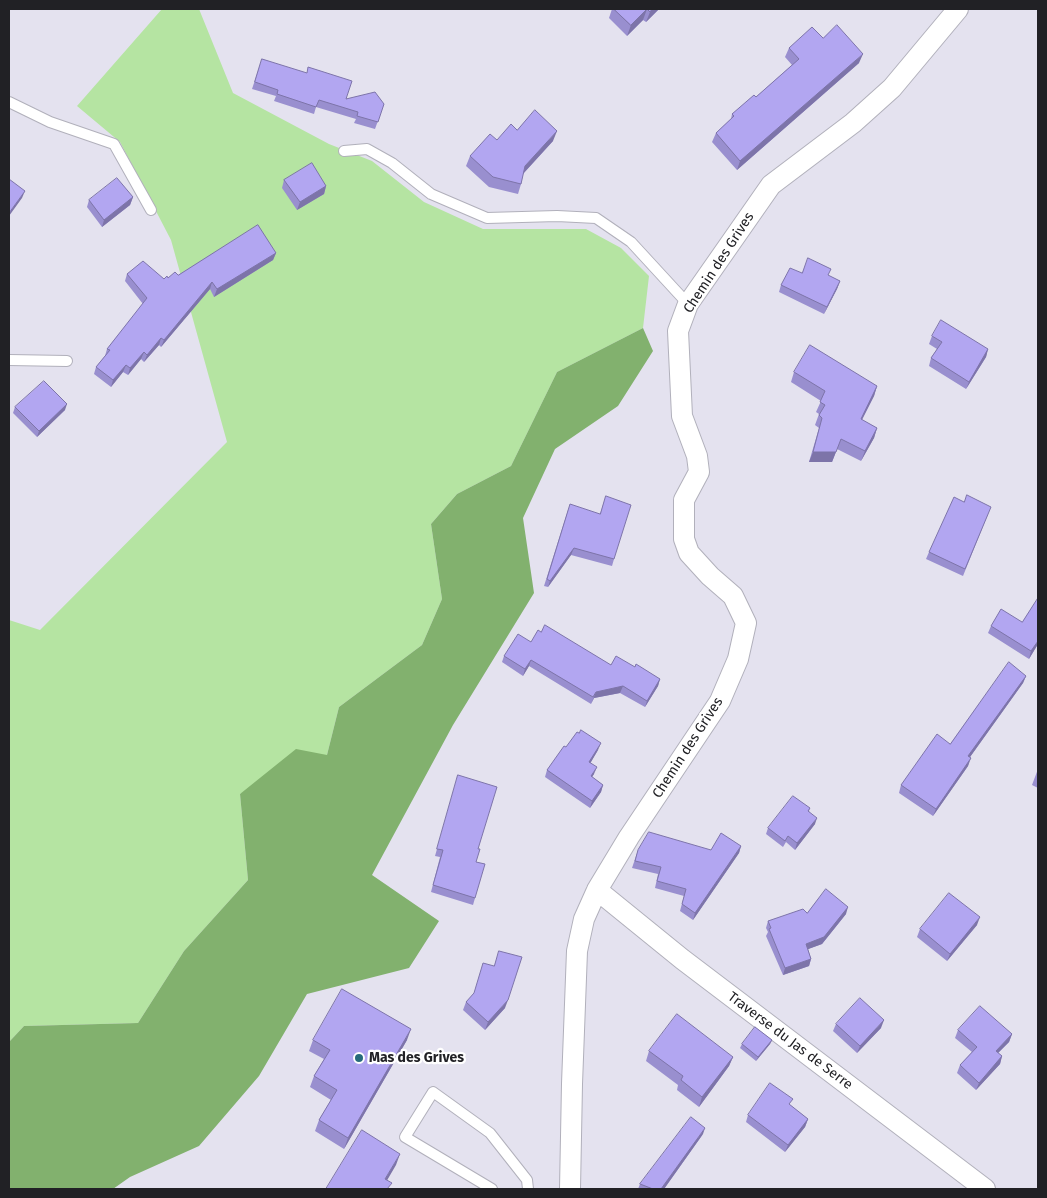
<!DOCTYPE html>
<html>
<head>
<meta charset="utf-8">
<style>
  body { margin:0 }
  #map { position:relative; width:1047px; height:1198px; overflow:hidden; background:#e4e2ef; font-family:"Fira Sans",sans-serif }
  canvas { display:block }
  .frame { position:absolute; inset:0; border:10px solid #212125; pointer-events:none }
</style>
</head>
<body>
<div id="map">
<canvas width="1047" height="1198"></canvas>
<div class="frame"></div>
</div>
<script>
const g = document.querySelector('canvas').getContext('2d');
g.lineJoin = 'round';
function paint(path, color) { g.fillStyle = color; g.fill(path, 'evenodd'); }
function strokePath(path, color, width, dash) { g.strokeStyle = color; g.lineWidth = width; g.lineCap = dash ? 'butt' : 'round'; g.setLineDash(dash || []); g.stroke(path); }
function write(font, color, halo, rows, align = 'center') {
  g.font = font + ' "Fira Sans",sans-serif'; g.lineWidth = 4.5; g.setLineDash([]); g.textBaseline = 'middle'; g.strokeStyle = halo; g.fillStyle = color; for (const [text, x, y, turn = 0] of rows) {
    g.save(); g.translate(x, y); g.rotate((+turn || 0) * Math.PI / 180); g.textAlign = isNaN(turn) ? turn : align; if (halo) g.strokeText(text, 0, 0); g.fillText(text, 0, 0); g.restore();
  }
}
paint(new Path2D(`
  M 162,9 L 199,9 L 233,93 L 329,144 L 372,161 L 424,202 L 483,229 L 586,229 L 621,248 L 649,276 L 643,328 L 557,372 L 511,466 L 457,494 L 431,524 L 442,599 L 422,645 L 339,707 L 327,755 L 240,794 L 248,880 L 184,951 L 138,1023 L 24,1026 L 9,1042 L 9,620 L 40,630 L 227,442 L 171,240 L 120,142 L 77,106 Z`), '#b5e4a2');
paint(new Path2D(`
  M 643,328 L 653,351 L 618,406 L 555,449 L 523,518 L 534,593 L 453,725 L 372,875 L 439,921 L 409,968 L 307,994 L 259,1076 L 199,1146 L 130,1177 L 113,1189 L 9,1189 L 9,1042 L 24,1026 L 138,1023 L 184,951 L 248,880 L 240,794 L 296,749 L 327,755 L 339,707 L 422,645 L 442,599 L 431,524 L 457,494 L 511,466 L 557,372 Z`), '#82b16e');
const service = new Path2D(`
  M 9,102 L 50,122 L 114,144 L 151,210
  M 344,151 L 367,149 L 392,163 L 431,194 L 487,218 L 557,216 L 596,218 L 631,242 L 688,304
  M 9,360 L 67,361
  M 492,1189 L 405,1137 L 433,1092 L 490,1133 L 527,1180 L 528,1189`);
const minor = new Path2D(`
  M 597,890 L 682,959 L 985,1189
  M 570,1189 L 572,1084 L 577,951 L 584,919 L 597,890 L 629,837 L 720,701 L 738,659 L 746,623 L 733,596 L 710,576 L 689,553 L 684,539 L 684,500 L 699,472 L 697,456 L 682,416 L 678,331 L 688,304 L 771,185 L 853,123 L 892,88 L 958,9`);
strokePath(service, '#b1b0bb', 12);
strokePath(minor, '#b1b0bb', 22);
strokePath(service, '#fff', 10);
strokePath(minor, '#fff', 20);
paint(new Path2D(`
  M 612,9 L 659,9 L 646,22 L 643,20 L 627,36 L 609,18 Z
  M 823,38 L 859,63 L 737,170 L 712,142 L 716,133 L 731,119 L 732,114 L 756,97 L 792,65 L 785,57 L 789,48 Z
  M 262,59 L 346,99 L 384,104 L 375,129 L 354,123 L 356,119 L 316,107 L 314,114 L 274,101 L 276,96 L 252,89 Z
  M 517,130 L 553,141 L 523,174 L 521,184 L 518,194 L 489,187 L 466,166 L 470,156 Z
  M 284,180 L 326,186 L 324,194 L 297,210 L 282,188 Z
  M 133,197 L 130,205 L 102,227 L 87,207 L 89,200 Z
  M 276,253 L 273,260 L 214,297 L 210,289 L 161,347 L 159,345 L 144,362 L 141,359 L 128,375 L 123,372 L 111,387 L 94,374 L 96,367 L 105,356 L 107,349 L 143,304 L 125,281 L 127,274 L 164,279 L 178,275 Z
  M 802,273 L 829,276 L 840,281 L 837,289 L 824,314 L 779,292 L 781,285 Z
  M 932,336 L 988,349 L 986,357 L 966,389 L 929,366 L 931,358 L 937,349 L 929,344 Z
  M 794,372 L 877,386 L 874,396 L 862,420 L 877,428 L 874,438 L 861,461 L 837,449 L 832,462 L 809,462 L 819,428 L 815,425 L 819,414 L 816,412 L 821,401 L 791,382 Z
  M 15,407 L 65,410 L 37,437 L 13,413 Z
  M 606,496 L 614,559 L 612,566 L 571,555 L 548,587 L 544,586 L 568,510 L 600,514 Z
  M 988,514 L 963,576 L 926,559 L 929,552 Z
  M 991,626 L 1038,644 L 1029,659 L 988,633 Z
  M 531,642 L 611,665 L 635,667 L 660,679 L 658,686 L 645,707 L 620,693 L 594,698 L 591,704 L 529,666 L 523,676 L 502,662 L 504,656 Z
  M 1026,676 L 1023,683 L 970,757 L 968,766 L 933,816 L 899,793 L 901,785 L 950,744 Z
  M 566,747 L 598,750 L 590,763 L 594,774 L 592,777 L 603,785 L 601,792 L 590,808 L 545,777 L 547,770 Z
  M 1038,769 L 1038,788 L 1032,785 Z
  M 458,775 L 478,849 L 476,862 L 475,898 L 473,905 L 431,892 L 440,857 L 435,856 Z
  M 810,808 L 809,811 L 815,824 L 795,850 L 786,842 L 783,847 L 766,834 L 768,828 Z
  M 741,846 L 739,853 L 693,920 L 680,911 L 684,896 L 655,888 L 658,874 L 632,868 L 638,850 L 711,850 Z
  M 807,913 L 846,914 L 822,944 L 808,949 L 811,959 L 809,966 L 783,975 L 766,936 L 768,932 L 766,928 L 768,921 Z
  M 977,925 L 947,961 L 917,937 L 920,929 Z
  M 466,1002 L 505,1008 L 485,1030 L 463,1010 Z
  M 836,1024 L 881,1028 L 857,1053 L 833,1031 Z
  M 958,1030 L 1012,1034 L 1009,1042 L 998,1053 L 1002,1056 L 1000,1064 L 976,1090 L 957,1073 L 960,1065 L 972,1052 L 955,1038 Z
  M 313,1040 L 407,1040 L 344,1149 L 315,1131 L 319,1120 L 331,1100 L 310,1087 L 314,1076 L 324,1059 L 309,1051 Z
  M 772,1040 L 770,1044 L 756,1061 L 740,1048 L 742,1044 Z
  M 649,1051 L 733,1057 L 729,1066 L 699,1107 L 677,1090 L 678,1085 L 646,1061 Z
  M 790,1105 L 808,1119 L 805,1127 L 785,1152 L 746,1122 L 748,1115 Z
  M 703,1134 L 664,1189 L 638,1189 L 640,1184 Z`), '#998fcf');
paint(new Path2D(`
  M 647,9 L 643,20 L 627,36 L 631,25 Z
  M 652,9 L 659,9 L 646,22 L 650,12 Z
  M 863,54 L 859,63 L 737,170 L 740,161 Z
  M 557,131 L 553,141 L 521,176 L 525,166 Z
  M 326,186 L 324,194 L 297,210 L 300,202 Z
  M 25,191 L 22,198 L 9,216 L 9,213 Z
  M 133,197 L 130,205 L 102,227 L 104,220 Z
  M 276,253 L 273,260 L 214,297 L 217,289 Z
  M 840,281 L 837,289 L 824,314 L 827,307 Z
  M 212,282 L 210,289 L 161,347 L 164,340 Z
  M 161,338 L 159,345 L 144,362 L 147,355 Z
  M 988,349 L 986,357 L 966,389 L 969,382 Z
  M 144,352 L 141,359 L 128,375 L 130,368 Z
  M 126,365 L 123,372 L 111,387 L 113,380 Z
  M 877,386 L 874,396 L 857,429 L 861,419 Z
  M 67,404 L 65,410 L 37,437 L 39,431 Z
  M 877,428 L 874,438 L 861,461 L 865,451 Z
  M 813,452 L 836,452 L 832,462 L 809,462 Z
  M 574,548 L 571,555 L 548,587 L 550,581 Z
  M 1038,641 L 1038,644 L 1029,659 L 1031,651 Z
  M 531,660 L 529,666 L 523,676 L 525,669 Z
  M 1026,676 L 1023,683 L 965,764 L 968,756 Z
  M 660,679 L 658,686 L 645,707 L 647,701 Z
  M 623,686 L 620,693 L 594,698 L 591,704 L 596,692 Z
  M 601,743 L 598,750 L 587,769 L 589,762 Z
  M 971,758 L 968,766 L 933,816 L 936,809 Z
  M 597,767 L 594,774 L 588,783 L 591,776 Z
  M 603,785 L 601,792 L 590,808 L 592,801 Z
  M 817,818 L 815,824 L 795,850 L 797,843 Z
  M 741,846 L 739,853 L 693,920 L 695,913 Z
  M 848,907 L 846,914 L 822,944 L 803,951 L 806,944 Z
  M 980,917 L 977,925 L 947,961 L 950,954 Z
  M 811,959 L 809,966 L 783,975 L 785,968 Z
  M 508,1000 L 505,1008 L 485,1030 L 488,1022 Z
  M 884,1020 L 881,1028 L 857,1053 L 860,1046 Z
  M 411,1029 L 407,1040 L 344,1149 L 348,1138 Z
  M 1012,1034 L 1009,1042 L 993,1058 L 996,1051 Z
  M 772,1040 L 770,1044 L 756,1061 L 758,1057 Z
  M 1002,1056 L 1000,1064 L 976,1090 L 979,1083 Z
  M 733,1057 L 729,1066 L 699,1107 L 702,1097 Z
  M 808,1119 L 805,1127 L 785,1152 L 788,1145 Z
  M 705,1128 L 703,1134 L 664,1189 L 661,1189 Z
  M 400,1154 L 396,1165 L 382,1189 L 385,1179 Z`), '#7d74a9');
const building = new Path2D(`
  M 614,9 L 652,9 L 650,12 L 647,9 L 631,25 Z
  M 837,25 L 863,54 L 740,161 L 716,133 L 734,116 L 732,114 L 754,95 L 756,97 L 799,59 L 789,48 L 812,27 L 823,38 Z
  M 262,59 L 307,73 L 308,67 L 352,81 L 346,99 L 375,92 L 384,104 L 378,122 L 357,116 L 358,112 L 319,100 L 316,107 L 277,94 L 278,90 L 255,82 Z
  M 535,110 L 557,131 L 525,166 L 521,184 L 493,177 L 470,156 L 490,134 L 497,140 L 511,124 L 517,130 Z
  M 312,163 L 326,186 L 300,202 L 284,180 Z
  M 117,178 L 133,197 L 104,220 L 89,200 Z
  M 9,179 L 25,191 L 9,213 Z
  M 258,225 L 276,253 L 217,289 L 212,282 L 164,340 L 161,338 L 147,355 L 144,352 L 130,368 L 126,365 L 113,380 L 96,367 L 110,350 L 107,349 L 147,298 L 127,274 L 143,261 L 164,279 L 167,276 L 168,278 L 175,272 L 178,275 Z
  M 808,258 L 831,269 L 828,275 L 840,281 L 827,307 L 781,285 L 790,268 L 802,273 Z
  M 941,320 L 988,349 L 969,382 L 931,358 L 942,342 L 932,336 Z
  M 810,345 L 877,386 L 861,419 L 877,428 L 865,451 L 841,439 L 836,452 L 813,452 L 822,418 L 819,415 L 825,405 L 820,402 L 825,391 L 794,372 Z
  M 44,381 L 67,404 L 39,431 L 15,407 Z
  M 967,495 L 991,507 L 965,569 L 929,552 L 954,497 L 964,502 Z
  M 606,496 L 631,505 L 614,559 L 574,548 L 550,581 L 547,579 L 570,504 L 600,514 Z
  M 1038,598 L 1038,641 L 1031,651 L 991,626 L 1001,609 L 1022,622 Z
  M 545,625 L 611,665 L 616,656 L 635,667 L 636,664 L 660,679 L 647,701 L 623,686 L 596,692 L 593,697 L 531,660 L 525,669 L 504,656 L 518,634 L 531,642 L 538,630 L 541,632 Z
  M 1009,662 L 1026,676 L 968,756 L 971,758 L 936,809 L 901,785 L 937,734 L 950,744 Z
  M 581,730 L 601,743 L 589,762 L 597,767 L 591,776 L 603,785 L 592,801 L 547,770 L 564,746 L 566,747 L 577,732 L 579,733 Z
  M 458,775 L 497,787 L 478,849 L 480,849 L 476,862 L 485,864 L 475,898 L 433,885 L 443,850 L 437,849 Z
  M 793,796 L 810,808 L 808,811 L 817,818 L 797,843 L 788,836 L 785,841 L 768,828 Z
  M 649,832 L 711,850 L 721,833 L 741,846 L 695,913 L 682,904 L 686,889 L 657,881 L 661,867 L 635,861 L 638,850 Z
  M 826,889 L 848,907 L 824,937 L 806,944 L 811,959 L 785,968 L 769,929 L 771,928 L 768,921 L 803,909 L 807,913 Z
  M 949,893 L 980,917 L 950,954 L 920,929 Z
  M 499,951 L 522,957 L 508,1000 L 488,1022 L 466,1002 L 474,993 L 483,963 L 494,966 Z
  M 342,989 L 411,1029 L 348,1138 L 319,1120 L 337,1090 L 314,1076 L 330,1050 L 313,1040 Z
  M 860,998 L 884,1020 L 860,1046 L 836,1024 Z
  M 980,1006 L 1012,1034 L 996,1051 L 1002,1056 L 979,1083 L 960,1065 L 977,1047 L 958,1030 Z
  M 677,1014 L 733,1057 L 702,1097 L 681,1080 L 683,1076 L 649,1051 Z
  M 755,1027 L 772,1040 L 758,1057 L 742,1044 Z
  M 770,1083 L 793,1099 L 789,1104 L 808,1119 L 788,1145 L 748,1115 Z
  M 691,1117 L 705,1128 L 661,1189 L 653,1189 L 640,1184 Z
  M 362,1130 L 400,1154 L 385,1179 L 392,1183 L 387,1189 L 326,1189 Z`);
paint(building, '#b2a6f1');
strokePath(building, '#7d74a9', 1);
for (const [x, y, r, color] of [
  [359,1058,5,"#266a7b"]
]) { const dot = new Path2D(); dot.arc(x, y, r, 0, 2 * Math.PI); g.fillStyle = color; g.fill(dot); strokePath(dot, '#fff', 2); }
write('14px', '#212125', '#fff', [
  ["Chemin des Grives",719,263,-57],
  ["Chemin des Grives",688,748,-57],
  ["Traverse du Jas de Serre",790,1041,37]
]);
write('bold 14px', '#212125', '#fff', [
  ["Mas des Grives",369,1058]
], 'left');
</script>
</body>
</html>
